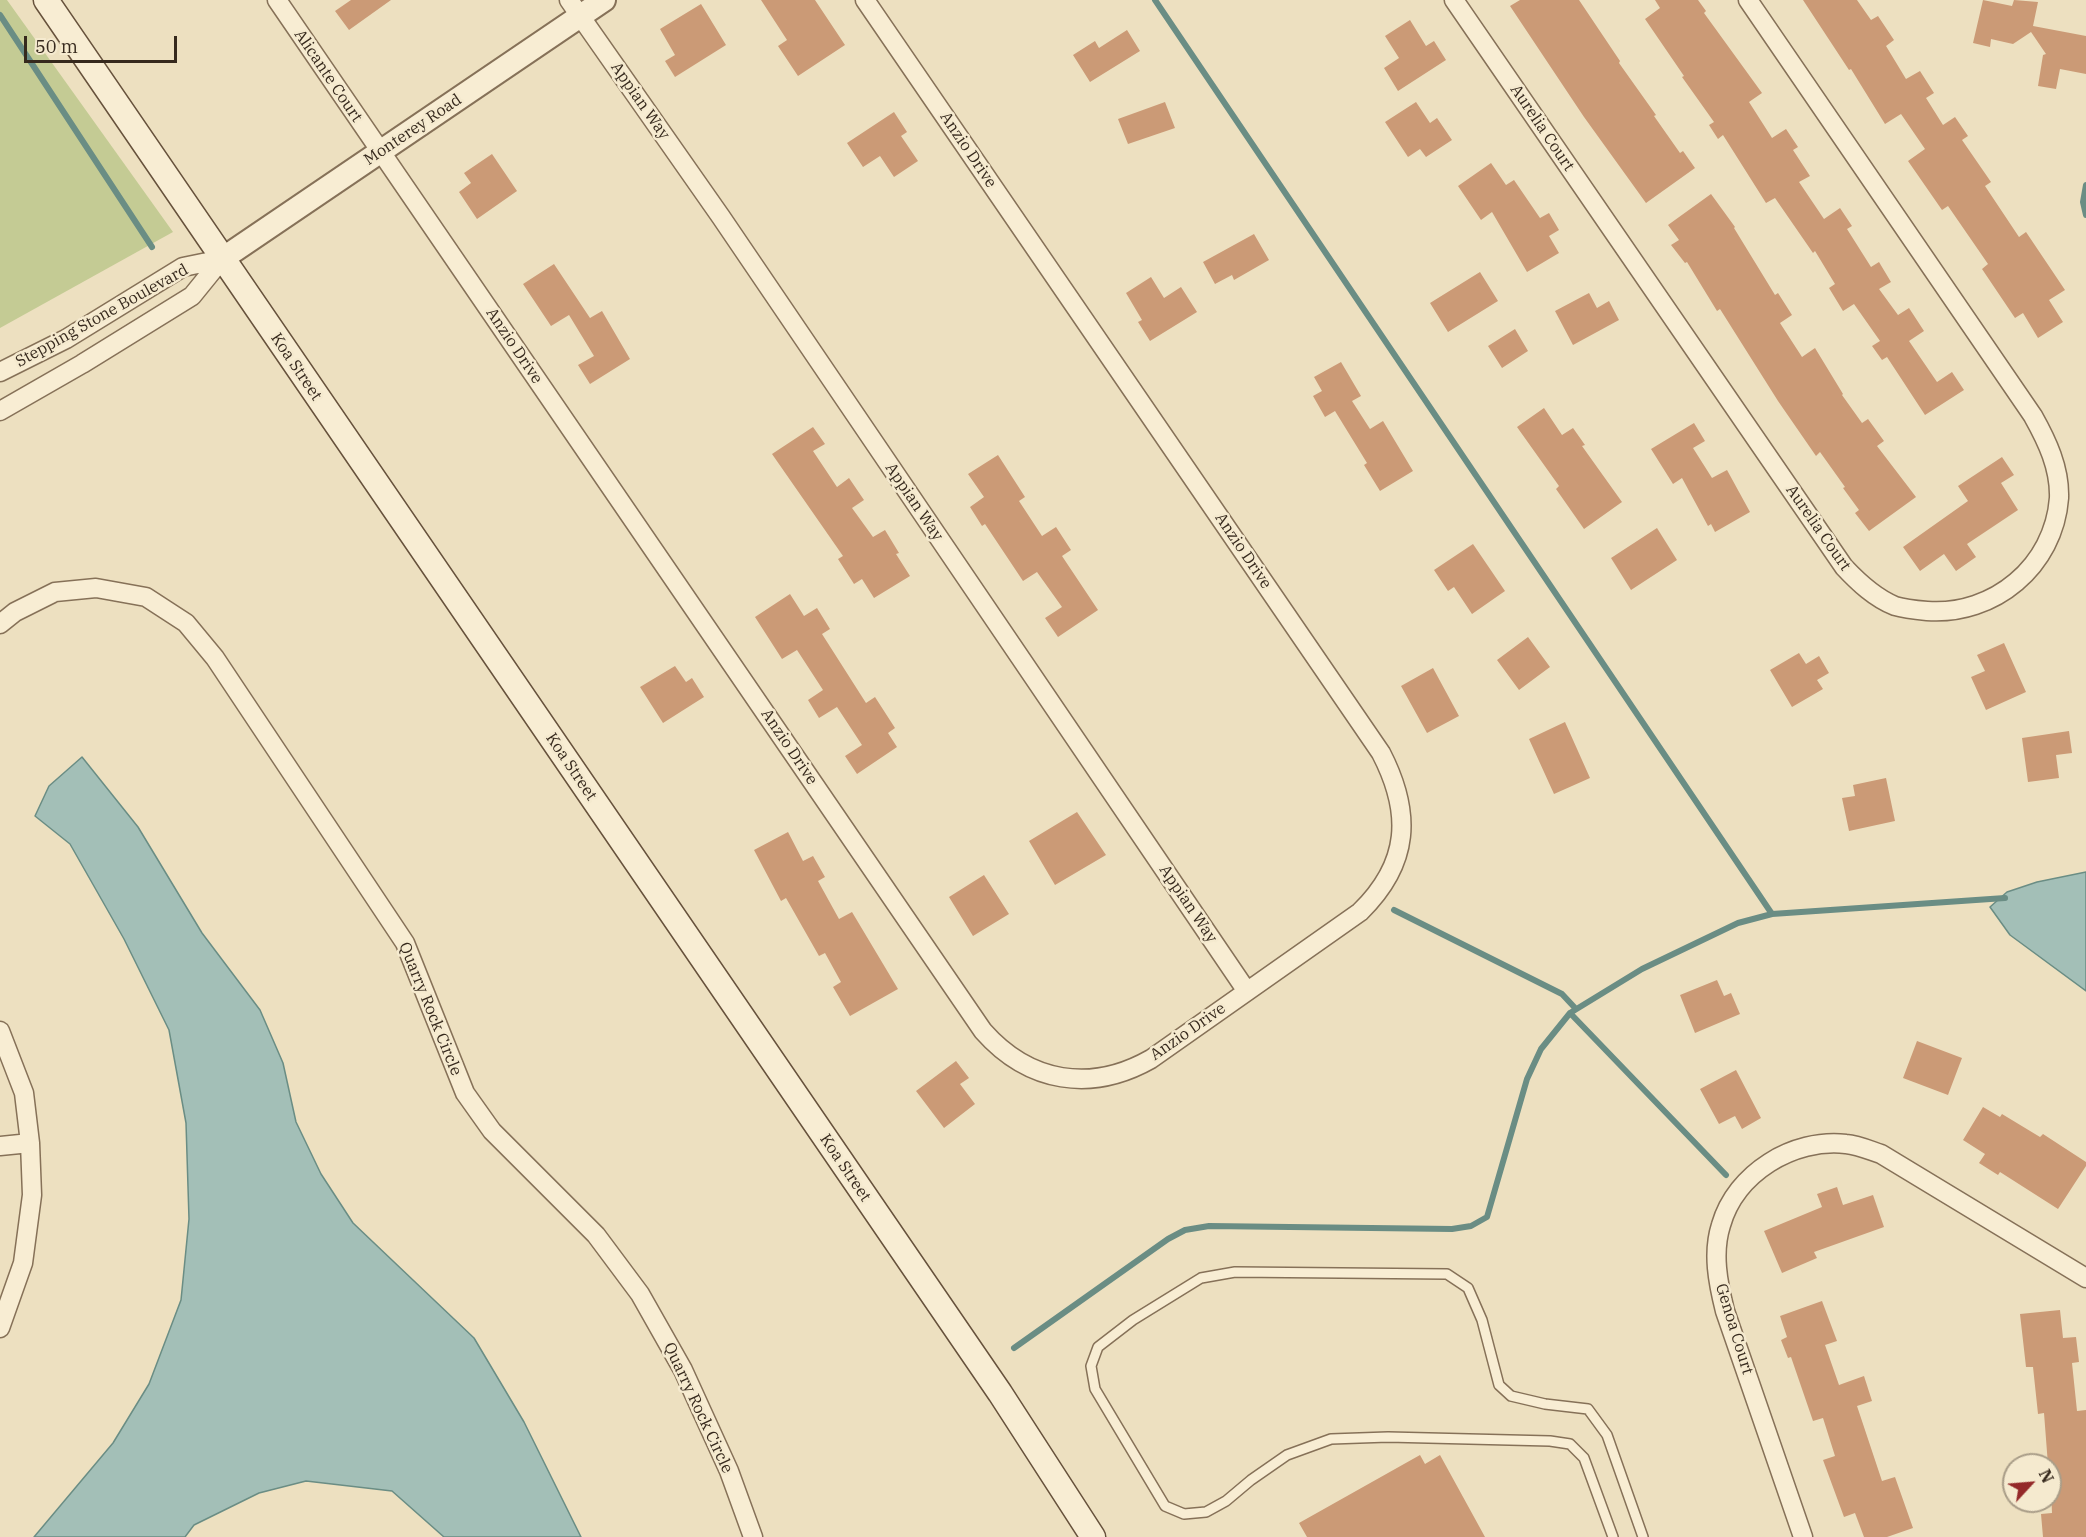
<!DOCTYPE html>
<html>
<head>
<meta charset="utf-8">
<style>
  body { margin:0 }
  #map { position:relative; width:2086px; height:1537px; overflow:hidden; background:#ede0c0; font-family:"IBM Plex Serif",serif }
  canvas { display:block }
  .north { position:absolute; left:2002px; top:1453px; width:60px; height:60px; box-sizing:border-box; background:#f5eacf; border:2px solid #a99d88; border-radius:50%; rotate:64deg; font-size:16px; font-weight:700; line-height:24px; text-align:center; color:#36291d }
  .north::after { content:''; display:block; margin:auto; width:21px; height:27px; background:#942929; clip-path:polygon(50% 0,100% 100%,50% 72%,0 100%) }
  .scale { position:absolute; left:24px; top:36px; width:153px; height:27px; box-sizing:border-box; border:3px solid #36291d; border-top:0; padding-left:8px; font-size:18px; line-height:21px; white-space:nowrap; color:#36291d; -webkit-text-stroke:4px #f5eacf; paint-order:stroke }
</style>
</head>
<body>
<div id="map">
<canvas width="2086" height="1537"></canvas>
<div class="north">N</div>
<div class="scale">50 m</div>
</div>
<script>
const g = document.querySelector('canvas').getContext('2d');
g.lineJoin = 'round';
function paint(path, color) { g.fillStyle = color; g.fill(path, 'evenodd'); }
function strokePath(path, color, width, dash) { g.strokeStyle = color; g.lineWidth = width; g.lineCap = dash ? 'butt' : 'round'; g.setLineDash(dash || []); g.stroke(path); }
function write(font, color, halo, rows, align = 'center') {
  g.font = font + ' "IBM Plex Serif",serif'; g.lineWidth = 5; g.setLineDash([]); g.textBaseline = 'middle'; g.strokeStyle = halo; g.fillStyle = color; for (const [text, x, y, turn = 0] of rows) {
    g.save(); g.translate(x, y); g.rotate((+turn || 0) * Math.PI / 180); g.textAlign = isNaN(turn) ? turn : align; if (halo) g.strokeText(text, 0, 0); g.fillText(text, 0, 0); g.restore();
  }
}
paint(new Path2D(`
  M 0,0 L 7,0 L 173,232 L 0,328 Z`), '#c4cb94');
const water = new Path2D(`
  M 82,757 L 138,827 L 202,933 L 260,1010 L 283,1063 L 296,1122 L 321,1174 L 353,1223 L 474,1338 L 524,1422 L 581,1537 L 444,1537 L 392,1491 L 306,1481 L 259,1493 L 194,1525 L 185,1537 L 34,1537 L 113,1443 L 149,1384 L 181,1300 L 189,1219 L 186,1123 L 169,1030 L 124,939 L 70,844 L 35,816 L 49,786 Z
  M 2086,872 L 2086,991 L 2010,935 L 1990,907 L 2007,892 L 2037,882 Z`);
paint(water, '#a3bfb7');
strokePath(water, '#6a8d84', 1.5);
strokePath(new Path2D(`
  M 1155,0 L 1772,914
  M 0,15 L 152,247
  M 2086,185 L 2083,202 L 2086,215
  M 1394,910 L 1562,994 L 1576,1009
  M 1570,1013 L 1726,1175
  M 1014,1348 L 1168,1239 L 1185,1230 L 1209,1226 L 1452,1229 L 1471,1226 L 1487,1217 L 1527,1079 L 1541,1049 L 1570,1013 L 1642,969 L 1738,923 L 1772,914 L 2005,898`), '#6a8d84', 6);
paint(new Path2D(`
  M 351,0 L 391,0 L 349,30 L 335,11 Z
  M 761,0 L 815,0 L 845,45 L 798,76 L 778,46 L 787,40 Z
  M 1520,0 L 1579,0 L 1620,61 L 1619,63 L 1656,115 L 1654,116 L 1680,153 L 1683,151 L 1695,168 L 1646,203 L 1584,117 L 1510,6 Z
  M 1655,0 L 1698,0 L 1706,11 L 1704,13 L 1762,93 L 1749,102 L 1772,138 L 1786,129 L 1798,147 L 1793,150 L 1810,176 L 1799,182 L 1824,219 L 1840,208 L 1852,226 L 1847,229 L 1871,267 L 1879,262 L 1891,282 L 1879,289 L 1898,315 L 1909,308 L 1924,331 L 1909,341 L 1937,382 L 1952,372 L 1964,390 L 1925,415 L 1887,357 L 1882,360 L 1872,346 L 1880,341 L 1854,304 L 1843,311 L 1829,288 L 1835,284 L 1815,251 L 1813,253 L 1775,198 L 1766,203 L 1723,135 L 1718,139 L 1709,125 L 1714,122 L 1682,77 L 1684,76 L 1645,19 L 1660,8 Z
  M 1803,0 L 1857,0 L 1871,20 L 1878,16 L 1894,40 L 1886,46 L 1906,79 L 1920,71 L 1934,93 L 1926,98 L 1943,125 L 1955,117 L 1968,136 L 1962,140 L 1991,182 L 1985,186 L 2019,237 L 2026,232 L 2065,290 L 2049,300 L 2063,322 L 2038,338 L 2023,313 L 2015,318 L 1982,269 L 1988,264 L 1948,206 L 1942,210 L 1908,161 L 1925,149 L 1901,114 L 1885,124 L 1851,69 L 1849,70 Z
  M 1983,0 L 2012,6 L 2014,0 L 2038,2 L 2033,26 L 2086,36 L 2086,74 L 2060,69 L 2056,89 L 2038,86 L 2043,55 L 2046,54 L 2031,32 L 2013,44 L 1991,39 L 1990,47 L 1973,43 Z
  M 701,4 L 726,45 L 675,77 L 665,61 L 675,55 L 660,29 Z
  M 1410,20 L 1426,46 L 1434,41 L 1446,60 L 1398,91 L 1384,68 L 1399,58 L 1385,36 Z
  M 1127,30 L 1140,51 L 1090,82 L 1073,55 L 1095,41 L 1099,48 Z
  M 1165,102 L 1175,128 L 1128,144 L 1118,119 Z
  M 1416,102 L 1430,123 L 1437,118 L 1452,140 L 1426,157 L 1420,149 L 1408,157 L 1385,122 Z
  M 894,112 L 907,132 L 901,136 L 918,161 L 894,177 L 880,156 L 863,167 L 847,143 Z
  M 492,154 L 517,191 L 477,219 L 459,192 L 471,183 L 464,173 Z
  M 1491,163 L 1506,185 L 1514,180 L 1540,218 L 1549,213 L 1559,230 L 1549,236 L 1559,253 L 1527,272 L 1492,212 L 1481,220 L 1458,186 Z
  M 1711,194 L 1735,227 L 1734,228 L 1775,295 L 1778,293 L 1792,315 L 1780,323 L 1802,357 L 1815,348 L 1843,394 L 1842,395 L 1862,423 L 1868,419 L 1884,441 L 1877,446 L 1916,497 L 1869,531 L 1855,513 L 1859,510 L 1843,488 L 1845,487 L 1820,452 L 1816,456 L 1778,401 L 1720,309 L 1717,311 L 1687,262 L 1685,263 L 1671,245 L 1679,240 L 1668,225 Z
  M 1254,234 L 1269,260 L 1234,280 L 1232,275 L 1215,284 L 1203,262 Z
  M 554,264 L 590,318 L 602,311 L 630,359 L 590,384 L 578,365 L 594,356 L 569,315 L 551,326 L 523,284 Z
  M 1480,272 L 1498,301 L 1448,332 L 1430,303 Z
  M 1151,277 L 1164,298 L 1181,287 L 1197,312 L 1150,341 L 1138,322 L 1142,320 L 1126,293 Z
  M 1589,293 L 1597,308 L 1609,301 L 1619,320 L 1573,345 L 1555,311 Z
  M 1515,329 L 1528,351 L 1502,368 L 1488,346 Z
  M 1341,362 L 1361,396 L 1352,401 L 1370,429 L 1383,421 L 1413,471 L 1380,491 L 1364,465 L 1367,463 L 1335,411 L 1325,417 L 1313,396 L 1322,391 L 1314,377 Z
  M 1544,408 L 1562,435 L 1573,428 L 1585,445 L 1582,446 L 1622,502 L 1584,529 L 1556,489 L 1559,486 L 1517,427 Z
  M 1694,423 L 1705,441 L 1693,448 L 1712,478 L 1727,470 L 1750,512 L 1715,532 L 1711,524 L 1708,526 L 1682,478 L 1673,484 L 1651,449 Z
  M 813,427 L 825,444 L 813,451 L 837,487 L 849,478 L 864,500 L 852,508 L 873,537 L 885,530 L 899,553 L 896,554 L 910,576 L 874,598 L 862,579 L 854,584 L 838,559 L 843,556 L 772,454 Z
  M 998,455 L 1025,497 L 1019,501 L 1042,536 L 1056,527 L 1071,550 L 1062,556 L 1098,610 L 1058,637 L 1045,618 L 1062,607 L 1037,572 L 1023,581 L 985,524 L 982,526 L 970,507 L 984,497 L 968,474 Z
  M 2002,457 L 2014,475 L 2001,483 L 2018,510 L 1967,544 L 1976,557 L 1956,571 L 1944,554 L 1920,571 L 1903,547 L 1968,501 L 1958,486 Z
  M 1657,528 L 1677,560 L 1631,590 L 1611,558 Z
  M 1473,544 L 1505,591 L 1472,614 L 1454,587 L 1448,591 L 1434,570 Z
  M 790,594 L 804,616 L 817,608 L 830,629 L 822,634 L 866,703 L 875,697 L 895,728 L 888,733 L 897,747 L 857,774 L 845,756 L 862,745 L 837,707 L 819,718 L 808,700 L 823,690 L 797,650 L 782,659 L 755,617 Z
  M 1528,637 L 1550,667 L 1519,690 L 1497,660 Z
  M 2004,643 L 2026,692 L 1986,710 L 1971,677 L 1985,671 L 1977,655 Z
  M 1799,653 L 1806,664 L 1819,656 L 1829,673 L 1817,680 L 1823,689 L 1792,707 L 1770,670 Z
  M 675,666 L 686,682 L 692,678 L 704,697 L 663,723 L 640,687 Z
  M 1433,668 L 1459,716 L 1427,733 L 1401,686 Z
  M 1565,722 L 1590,778 L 1554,794 L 1529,739 Z
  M 2069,731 L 2072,753 L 2056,755 L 2059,778 L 2028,782 L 2022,738 Z
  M 1886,778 L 1895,821 L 1849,831 L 1842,798 L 1855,796 L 1853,785 Z
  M 1077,812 L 1106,855 L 1055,885 L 1029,841 Z
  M 788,832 L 803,861 L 813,856 L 825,877 L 818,881 L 839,919 L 852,912 L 898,989 L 850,1016 L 833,987 L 841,982 L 825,953 L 819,956 L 786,898 L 781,901 L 754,850 Z
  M 984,875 L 1009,914 L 973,936 L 949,897 Z
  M 1717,980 L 1724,996 L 1731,993 L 1740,1014 L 1695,1033 L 1680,995 Z
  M 1917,1041 L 1962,1058 L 1948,1095 L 1903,1078 Z
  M 956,1061 L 969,1078 L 960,1084 L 975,1104 L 944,1128 L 916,1091 Z
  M 1736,1070 L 1761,1118 L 1742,1129 L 1735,1116 L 1719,1124 L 1700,1089 Z
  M 1983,1107 L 2000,1117 L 2002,1114 L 2040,1137 L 2043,1134 L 2086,1162 L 2086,1166 L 2058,1209 L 2000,1172 L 1998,1175 L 1979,1163 L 1985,1154 L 1963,1140 Z
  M 1837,1187 L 1843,1205 L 1873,1195 L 1884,1227 L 1814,1252 L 1817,1258 L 1782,1273 L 1764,1231 L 1822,1207 L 1817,1194 Z
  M 1822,1301 L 1837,1341 L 1825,1345 L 1839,1385 L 1864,1376 L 1872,1401 L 1857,1406 L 1882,1481 L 1895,1477 L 1913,1528 L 1887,1537 L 1864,1537 L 1855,1513 L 1844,1517 L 1823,1460 L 1835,1456 L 1823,1418 L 1813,1421 L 1791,1357 L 1788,1358 L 1781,1340 L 1787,1337 L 1780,1316 Z
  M 2060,1310 L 2063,1338 L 2076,1337 L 2079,1362 L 2072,1363 L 2077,1411 L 2086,1410 L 2086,1537 L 2043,1537 L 2041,1514 L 2052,1513 L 2050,1465 L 2048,1465 L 2044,1413 L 2038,1414 L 2033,1367 L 2026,1367 L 2020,1314 Z
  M 1420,1455 L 1425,1464 L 1440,1455 L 1485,1537 L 1307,1537 L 1299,1523 Z`), '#cb9a76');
const service = new Path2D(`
  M 1613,1537 L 1584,1458 L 1570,1444 L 1550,1441 L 1388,1437 L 1331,1439 L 1287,1455 L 1251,1480 L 1226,1501 L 1206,1512 L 1184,1514 L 1165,1506 L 1095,1389 L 1091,1366 L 1098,1347 L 1133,1320 L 1201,1278 L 1235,1272 L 1447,1274 L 1468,1288 L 1482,1320 L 1499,1385 L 1511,1396 L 1545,1404 L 1588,1409 L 1607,1435 L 1643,1537`);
const minor = new Path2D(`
  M 277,0 L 983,1031 C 1029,1083 1091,1093 1151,1059 L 1360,912 C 1410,863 1412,813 1381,753 L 865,0
  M 569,0 L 721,217 L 1246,990
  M 1454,0 L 1844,567 C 1859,583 1875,598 1895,606 C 1905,609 1916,610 1927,611 C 1994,616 2054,566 2059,498 C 2060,468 2047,441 2033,416 L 1748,0
  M 0,372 L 66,339 L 183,267 L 222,259
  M 0,411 L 82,364 L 192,296 L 222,259
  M 0,624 L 15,612 L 55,592 L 96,588 L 146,597 L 186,623 L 215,658 L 405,943 L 465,1093 L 492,1131 L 596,1235 L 640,1294 L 683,1370 L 729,1471 L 753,1537
  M 0,1031 L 24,1093 L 30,1143 L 32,1195 L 23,1263 L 0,1328
  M 0,1146 L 30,1143
  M 1803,1537 L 1725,1311 C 1718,1283 1712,1253 1721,1225 C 1736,1173 1793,1138 1846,1144 C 1858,1145 1869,1150 1881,1154 L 2086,1278`);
const tertiary = new Path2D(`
  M 222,259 L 604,0`);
const secondary = new Path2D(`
  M 46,0 L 1000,1393 L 1093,1537`);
strokePath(service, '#867158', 12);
strokePath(minor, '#867158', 21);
strokePath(tertiary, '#867158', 26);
strokePath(secondary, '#67523c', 27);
strokePath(service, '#f8edd3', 9);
strokePath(minor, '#f8edd3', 18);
strokePath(tertiary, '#f8edd3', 22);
strokePath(secondary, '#f8edd3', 24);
write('16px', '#36291d', '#f5eacf', [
  ["Alicante Court",328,76,56],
  ["Appian Way",640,101,55],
  ["Aurelia Court",1542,128,56],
  ["Monterey Road",413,130,-34],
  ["Anzio Drive",968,150,56],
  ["Stepping Stone Boulevard",102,316,-29],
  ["Anzio Drive",514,346,56],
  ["Koa Street",296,367,56],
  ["Appian Way",914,502,56],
  ["Aurelia Court",1818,528,55],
  ["Anzio Drive",1243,551,56],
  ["Anzio Drive",789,747,56],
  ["Koa Street",571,767,56],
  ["Appian Way",1188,904,56],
  ["Quarry Rock Circle",430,1009,68],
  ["Anzio Drive",1188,1032,-35],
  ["Koa Street",845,1168,56],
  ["Genoa Court",1734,1329,73],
  ["Quarry Rock Circle",698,1408,65]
]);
</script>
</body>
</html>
